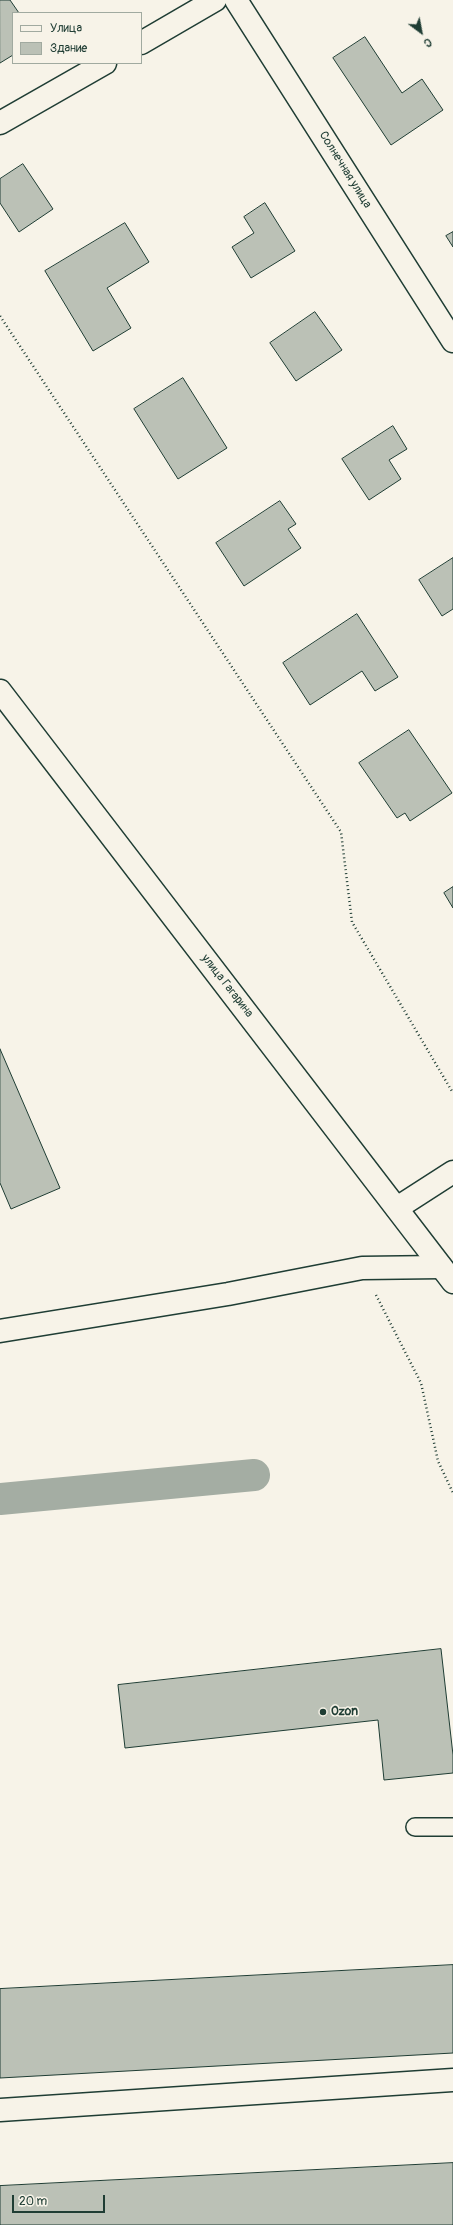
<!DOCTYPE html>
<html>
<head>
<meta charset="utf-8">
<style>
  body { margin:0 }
  #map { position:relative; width:453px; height:2225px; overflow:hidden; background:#f7f3e8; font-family:Pangolin,sans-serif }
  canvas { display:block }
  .legend { position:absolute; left:12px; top:12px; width:130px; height:52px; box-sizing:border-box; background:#f7f3e8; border:1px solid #a1aaa0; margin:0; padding:5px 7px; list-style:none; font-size:12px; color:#1f3d34 }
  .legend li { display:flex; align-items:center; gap:8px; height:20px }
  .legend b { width:20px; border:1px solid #a1aaa0 }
  .north { position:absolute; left:401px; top:12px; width:40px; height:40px; -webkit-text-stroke:3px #f7f3e8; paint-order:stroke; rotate:148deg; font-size:11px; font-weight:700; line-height:16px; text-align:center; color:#1f3d34 }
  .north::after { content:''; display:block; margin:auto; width:14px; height:18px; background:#1f3d34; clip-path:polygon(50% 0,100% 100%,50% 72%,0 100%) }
  .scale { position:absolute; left:12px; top:2195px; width:93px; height:18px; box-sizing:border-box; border:2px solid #1f3d34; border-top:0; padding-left:5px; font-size:12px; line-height:14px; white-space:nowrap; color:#1f3d34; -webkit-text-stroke:3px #f7f3e8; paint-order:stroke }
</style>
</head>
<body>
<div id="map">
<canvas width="453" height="2225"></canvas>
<ul class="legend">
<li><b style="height:5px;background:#f7f3e8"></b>Улица</li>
<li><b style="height:11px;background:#bbc1b6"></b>Здание</li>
</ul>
<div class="north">С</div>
<div class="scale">20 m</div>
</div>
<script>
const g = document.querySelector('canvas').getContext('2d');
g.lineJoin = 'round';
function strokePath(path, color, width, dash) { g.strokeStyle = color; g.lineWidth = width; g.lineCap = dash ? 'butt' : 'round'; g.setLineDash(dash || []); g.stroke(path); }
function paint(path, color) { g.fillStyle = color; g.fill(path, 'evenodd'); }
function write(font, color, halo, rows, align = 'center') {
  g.font = font + ' Pangolin,sans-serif'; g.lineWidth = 3; g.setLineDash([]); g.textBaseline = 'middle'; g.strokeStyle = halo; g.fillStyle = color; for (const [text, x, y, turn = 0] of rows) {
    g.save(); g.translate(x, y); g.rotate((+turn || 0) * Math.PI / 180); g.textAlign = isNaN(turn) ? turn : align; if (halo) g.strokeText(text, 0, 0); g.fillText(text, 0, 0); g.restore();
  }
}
strokePath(new Path2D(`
  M 0,1499 L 254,1475`), '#a4ada3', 32);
const building = new Path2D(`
  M 0,0 L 10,0 L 19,13 L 13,13 L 13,55 L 0,63 Z
  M 365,37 L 402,93 L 422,79 L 443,110 L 391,145 L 333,58 Z
  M 23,164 L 53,209 L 19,232 L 0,203 L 0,179 Z
  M 265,203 L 295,251 L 251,278 L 232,247 L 254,233 L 244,217 Z
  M 125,223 L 149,262 L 107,288 L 131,328 L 93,351 L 45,271 Z
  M 453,232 L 453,247 L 446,236 Z
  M 315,312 L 342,350 L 296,381 L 270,343 Z
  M 183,378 L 227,448 L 178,479 L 134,409 Z
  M 393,426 L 407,449 L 389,460 L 401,479 L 369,500 L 342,459 Z
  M 280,501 L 296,524 L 288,529 L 301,548 L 244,586 L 216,543 Z
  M 453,558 L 453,609 L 442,616 L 419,580 Z
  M 357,614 L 398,677 L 375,691 L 362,671 L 310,705 L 283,663 Z
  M 409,730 L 452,793 L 410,821 L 405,813 L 397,818 L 359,763 Z
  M 453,887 L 453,908 L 444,893 Z
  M 0,1049 L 60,1188 L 11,1209 L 0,1183 Z
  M 441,1649 L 453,1755 L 453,1773 L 384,1780 L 378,1720 L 125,1748 L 118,1685 Z
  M 453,1965 L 453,2053 L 0,2078 L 0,1989 Z
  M 453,2163 L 453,2225 L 0,2225 L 0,2186 Z`);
paint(building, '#bbc1b6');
strokePath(building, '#1f3d34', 1);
const service = new Path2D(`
  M 415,1827 L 453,1827`);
const minor = new Path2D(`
  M 236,0 L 453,341
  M 141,43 L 215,0
  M 0,123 L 105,63
  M 397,1208 L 453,1172
  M 0,2110 L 453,2080`);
const tertiary = new Path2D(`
  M 0,1331 L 228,1294 L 362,1268 L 441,1267`);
const primary = new Path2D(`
  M 0,691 L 453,1282`);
strokePath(service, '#1f3d34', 20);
strokePath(minor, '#1f3d34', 25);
strokePath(tertiary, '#1f3d34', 25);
strokePath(primary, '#1f3d34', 25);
strokePath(new Path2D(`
  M 0,316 L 341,832 L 352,922 L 453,1093
  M 376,1295 L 421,1383 L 438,1461 L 453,1493`), '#1f3d34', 2.5, [1, 3]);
strokePath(service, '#f7f3e8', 17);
strokePath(minor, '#f7f3e8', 22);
strokePath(tertiary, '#f7f3e8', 22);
strokePath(primary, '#f7f3e8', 22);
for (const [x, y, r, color] of [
  [323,1712,4,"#1f3d34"]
]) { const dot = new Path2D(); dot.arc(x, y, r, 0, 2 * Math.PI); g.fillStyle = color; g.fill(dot); strokePath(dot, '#f7f3e8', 1.5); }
write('12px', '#1f3d34', '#f7f3e8', [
  ["Солнечная улица",345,170,58],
  ["улица Гагарина",227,986,52]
]);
write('bold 12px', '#1f3d34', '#f7f3e8', [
  ["Ozon",331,1712]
], 'left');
</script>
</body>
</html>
